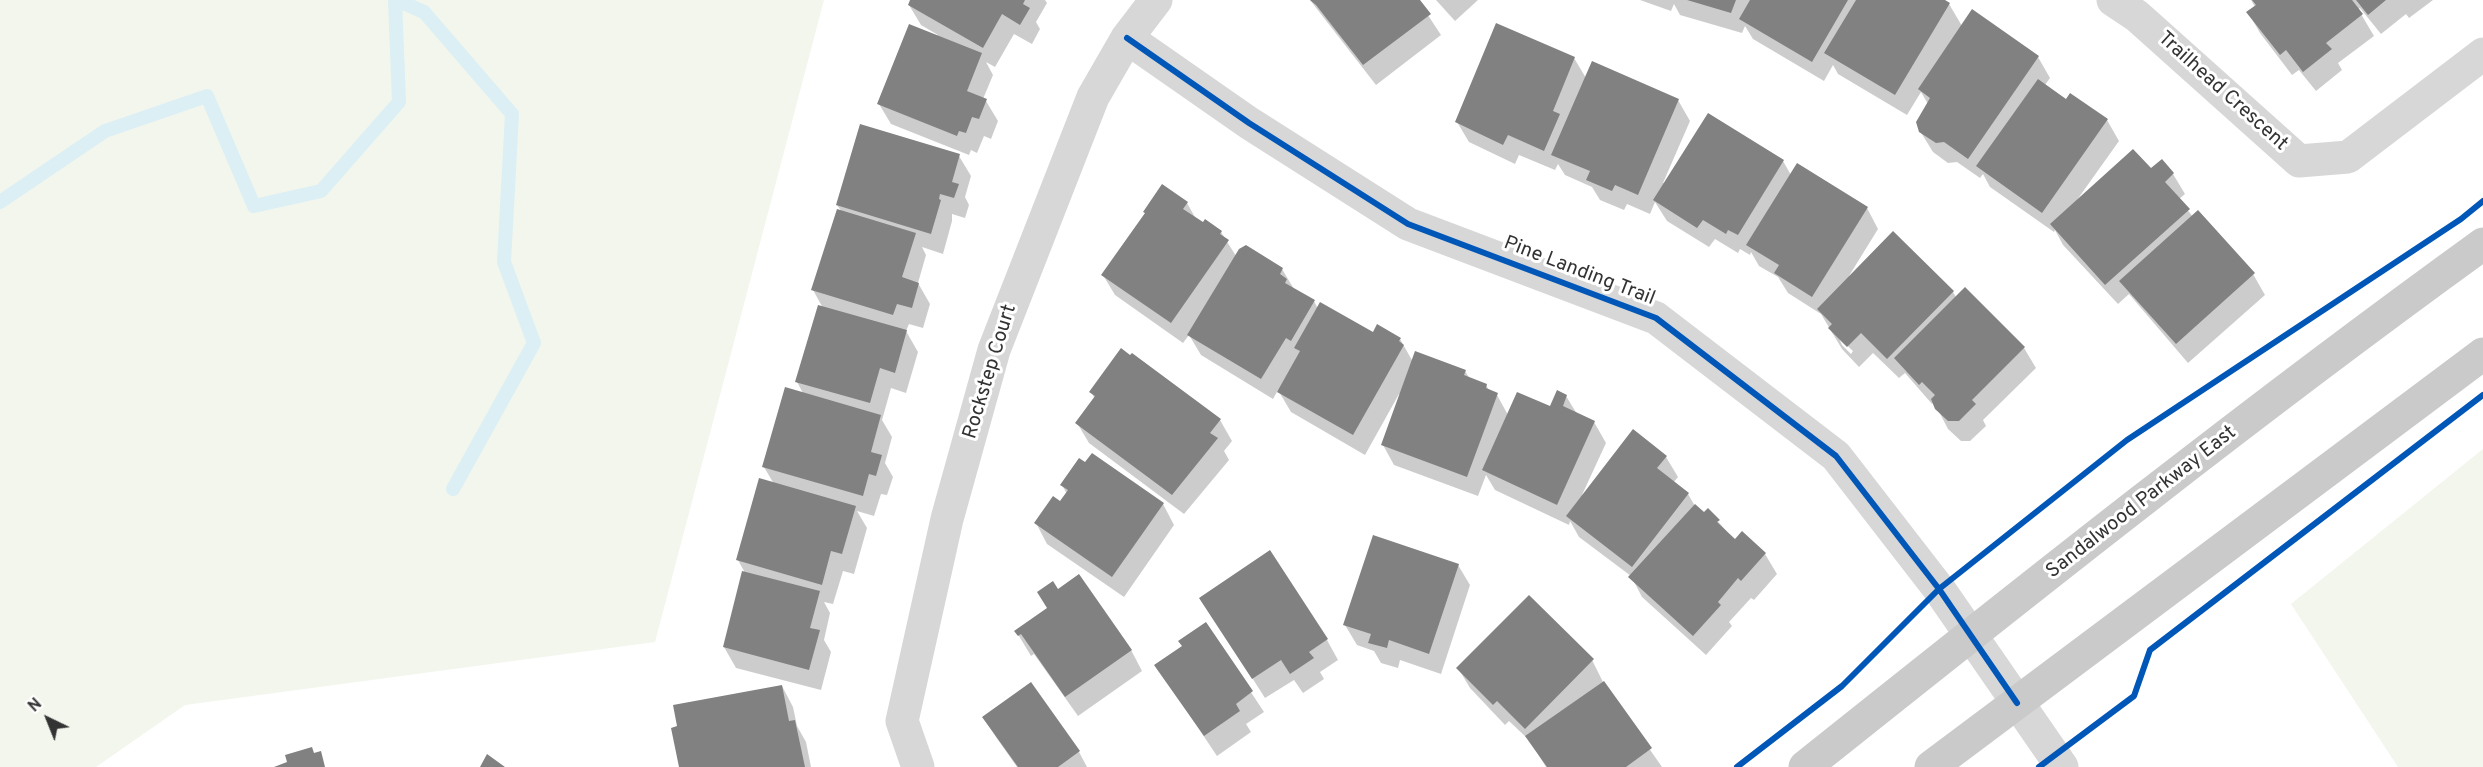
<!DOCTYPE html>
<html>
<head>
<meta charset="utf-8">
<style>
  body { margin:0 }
  #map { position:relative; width:2483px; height:767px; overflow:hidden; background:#fff; font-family:Overpass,sans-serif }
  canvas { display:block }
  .north { position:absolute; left:18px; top:689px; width:60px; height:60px; -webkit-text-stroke:4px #fff; paint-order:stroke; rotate:317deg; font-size:16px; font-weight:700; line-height:24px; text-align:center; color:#333 }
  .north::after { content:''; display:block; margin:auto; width:21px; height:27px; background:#333; clip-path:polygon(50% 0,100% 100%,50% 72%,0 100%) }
</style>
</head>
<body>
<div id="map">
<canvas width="2483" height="767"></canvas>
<div class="north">N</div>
</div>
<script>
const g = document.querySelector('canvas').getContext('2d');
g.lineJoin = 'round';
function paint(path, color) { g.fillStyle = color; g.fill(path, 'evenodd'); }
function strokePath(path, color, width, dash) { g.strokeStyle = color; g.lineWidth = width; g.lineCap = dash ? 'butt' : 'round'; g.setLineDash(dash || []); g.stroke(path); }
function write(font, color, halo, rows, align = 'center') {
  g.font = font + ' Overpass,sans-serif'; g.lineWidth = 6; g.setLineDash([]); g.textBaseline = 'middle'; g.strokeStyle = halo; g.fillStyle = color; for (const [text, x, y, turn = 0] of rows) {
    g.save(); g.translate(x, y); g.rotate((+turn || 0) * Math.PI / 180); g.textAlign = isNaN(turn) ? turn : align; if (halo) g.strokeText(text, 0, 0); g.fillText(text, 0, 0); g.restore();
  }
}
paint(new Path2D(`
  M 0,0 L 824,0 L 655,642 L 185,705 L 96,767 L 0,767 Z
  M 2483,449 L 2483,767 L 2398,767 L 2291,604 Z`), '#f2f6ed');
paint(new Path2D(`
  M 912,0 L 1045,0 L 1047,3 L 1036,22 L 1040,29 L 1032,44 L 1014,34 L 995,67 L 986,62 L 993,75 L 983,99 L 986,101 L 998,121 L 991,139 L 984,136 L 977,153 L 971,150 L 969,155 L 891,124 L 879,104 L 938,35 L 921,25 L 909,5 Z
  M 1310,0 L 1418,0 L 1441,35 L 1376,85 Z
  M 1436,0 L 1478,0 L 1455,21 Z
  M 1640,0 L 1942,0 L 1949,4 L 1962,26 L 1972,11 L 2038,57 L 2050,78 L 2045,85 L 2067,101 L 2107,120 L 2119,141 L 2077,200 L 2151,171 L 2161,161 L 2173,174 L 2185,194 L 2179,199 L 2193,217 L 2253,274 L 2265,295 L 2188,363 L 2129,294 L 2118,304 L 2063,245 L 2055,230 L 2054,232 L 1990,187 L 1983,174 L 1980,178 L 1957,162 L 1948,163 L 1933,152 L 1920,131 L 1928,104 L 1921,92 L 1907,115 L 1838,74 L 1833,65 L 1824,81 L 1753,39 L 1745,26 L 1742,33 L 1680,15 L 1674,4 L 1671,11 Z
  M 2251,0 L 2433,0 L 2409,18 L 2406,14 L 2381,34 L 2360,8 L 2358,9 L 2374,36 L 2338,63 L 2342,70 L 2316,91 L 2299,70 L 2292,75 L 2260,33 L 2248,12 L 2255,7 Z
  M 1574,58 L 1586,78 L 1678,100 L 1690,121 L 1663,183 L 1783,161 L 1791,175 L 1867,208 L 1878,229 L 1849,276 L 1953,292 L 1956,297 L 2024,348 L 2036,368 L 1983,420 L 1986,426 L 1970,441 L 1961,441 L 1948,429 L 1934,402 L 1932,404 L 1905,373 L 1899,378 L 1873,353 L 1859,367 L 1842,349 L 1821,314 L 1788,293 L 1778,277 L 1759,266 L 1751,252 L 1750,255 L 1740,249 L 1738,253 L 1715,239 L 1709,247 L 1667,221 L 1655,202 L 1650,214 L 1627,204 L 1624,210 L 1600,200 L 1592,187 L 1565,175 L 1558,164 L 1555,170 L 1519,155 L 1515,164 L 1469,142 L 1457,122 ZM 1839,338 L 1853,351 L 1851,354 L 1842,345 Z
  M 959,156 L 971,176 L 965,197 L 969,205 L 965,218 L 952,214 L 952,221 L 943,254 L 922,247 L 926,255 L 918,283 L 930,304 L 923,328 L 909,324 L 906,331 L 918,352 L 906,393 L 891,388 L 882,420 L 892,437 L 885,463 L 893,477 L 887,495 L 881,494 L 874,516 L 857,511 L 867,528 L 854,574 L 843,571 L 833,604 L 824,602 L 830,613 L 824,640 L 831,652 L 821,690 L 736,668 L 724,647 L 744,571 L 738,560 L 774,484 L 764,467 L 804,395 L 797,382 L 823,308 L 813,290 L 842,212 L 837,205 Z
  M 1187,203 L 1196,219 L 1221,232 L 1236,256 L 1282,269 L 1294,289 L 1314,301 L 1318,309 L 1373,334 L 1400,339 L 1413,362 L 1465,371 L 1470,379 L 1486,385 L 1490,392 L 1497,395 L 1508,415 L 1551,408 L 1566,396 L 1577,414 L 1594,422 L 1606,443 L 1582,495 L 1666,457 L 1678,477 L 1673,483 L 1688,494 L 1695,506 L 1704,514 L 1708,510 L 1735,541 L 1765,554 L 1777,574 L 1754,600 L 1751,598 L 1729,622 L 1732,626 L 1706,655 L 1642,597 L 1631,576 L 1579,537 L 1570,521 L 1569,525 L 1495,490 L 1486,475 L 1478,496 L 1394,465 L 1383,445 L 1401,395 L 1399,394 L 1365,455 L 1291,412 L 1278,390 L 1273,399 L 1201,355 L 1189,335 L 1183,343 L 1115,295 L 1103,275 Z
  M 1091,392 L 1220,420 L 1232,441 L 1224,451 L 1229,460 L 1184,514 L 1089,443 L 1077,423 L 1095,399 Z
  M 1062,485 L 1163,504 L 1174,525 L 1124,597 L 1047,544 L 1036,523 L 1060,503 L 1067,494 Z
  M 1458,565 L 1470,585 L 1441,674 L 1400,660 L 1398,668 L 1381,663 L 1374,651 L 1357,645 L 1345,625 Z
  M 1057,591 L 1131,650 L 1142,671 L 1078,716 L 1034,654 L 1031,656 L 1016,631 L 1048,609 Z
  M 1201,598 L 1327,640 L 1338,660 L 1320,672 L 1324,679 L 1303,693 L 1294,680 L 1265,698 Z
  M 1206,624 L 1264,712 L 1246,724 L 1251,732 L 1217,756 L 1156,665 L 1183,647 Z
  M 1592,660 L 1603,682 L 1662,767 L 1546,767 L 1529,740 L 1509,721 L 1505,725 L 1470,688 L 1458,668 Z
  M 1031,684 L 1079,752 L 1087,767 L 1017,767 L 996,737 L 984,717 Z
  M 782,686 L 793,707 L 797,726 L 806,742 L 811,767 L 680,767 Z`), '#0003');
strokePath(new Path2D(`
  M 397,0 L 424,12 L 512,114 L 504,262 L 534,343 L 453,489
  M 0,202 L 105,131 L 207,96 L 254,206 L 321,191 L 399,102 L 395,0`), '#dbeff5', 14);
paint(new Path2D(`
  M 910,0 L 1025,0 L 1023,4 L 1030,8 L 1020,25 L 1002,14 L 983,48 L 908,5 Z
  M 1310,0 L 1420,0 L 1431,14 L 1363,65 L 1316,5 Z
  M 1687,0 L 1736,0 L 1731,13 Z
  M 1750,0 L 1848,0 L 1812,62 L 1739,19 Z
  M 1856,0 L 1945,0 L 1950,3 L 1895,95 L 1824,53 Z
  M 2252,0 L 2352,0 L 2363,14 L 2326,43 L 2332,49 L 2303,72 L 2286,50 L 2280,55 L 2246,12 L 2256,5 Z
  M 2356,0 L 2386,0 L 2368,15 Z
  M 1972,9 L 2039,56 L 1968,159 L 1944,142 L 1936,143 L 1919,132 L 1916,122 L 1930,98 L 1918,89 Z
  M 1496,23 L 1575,57 L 1553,111 L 1560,114 L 1544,151 L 1508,135 L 1503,145 L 1455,122 Z
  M 909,24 L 982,53 L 967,91 L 987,99 L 979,119 L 972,117 L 966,133 L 959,131 L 957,136 L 877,104 Z
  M 1592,61 L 1679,99 L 1638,195 L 1615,185 L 1612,191 L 1586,180 L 1590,171 L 1551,155 Z
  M 2038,79 L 2066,99 L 2070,93 L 2108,119 L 2042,213 L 1976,166 Z
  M 1708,113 L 1784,160 L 1738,235 L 1728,230 L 1726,234 L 1703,220 L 1697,228 L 1653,200 Z
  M 860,124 L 960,154 L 952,182 L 959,184 L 954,198 L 940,194 L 939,199 L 941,200 L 931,234 L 836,205 Z
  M 2133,149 L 2151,168 L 2162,159 L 2174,173 L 2165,182 L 2190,209 L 2105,285 L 2050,224 Z
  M 1797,163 L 1868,207 L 1812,297 L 1774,273 L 1779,265 L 1746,245 Z
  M 1162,184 L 1188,202 L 1183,209 L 1203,222 L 1205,219 L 1222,231 L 1220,234 L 1229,240 L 1171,323 L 1101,275 L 1145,213 L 1143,212 Z
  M 837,209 L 916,233 L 902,277 L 919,283 L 912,308 L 897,304 L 893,315 L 811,290 Z
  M 2198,210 L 2255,273 L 2176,344 L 2119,281 Z
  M 1893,231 L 1954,291 L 1887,359 L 1861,333 L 1847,347 L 1828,328 L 1832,324 L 1817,309 Z
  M 1246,245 L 1283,268 L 1280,274 L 1287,279 L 1285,283 L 1315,300 L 1291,341 L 1286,338 L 1261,379 L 1187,335 L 1239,249 Z
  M 1965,287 L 2025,347 L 1972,400 L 1976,404 L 1959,421 L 1948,421 L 1935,409 L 1931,399 L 1935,395 L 1922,382 L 1919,385 L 1894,358 Z
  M 1320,302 L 1373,332 L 1377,324 L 1401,338 L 1399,341 L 1404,345 L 1353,435 L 1277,392 L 1300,351 L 1294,348 Z
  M 818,305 L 907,330 L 895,373 L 880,368 L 870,403 L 795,382 Z
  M 1121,348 L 1130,355 L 1132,353 L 1221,419 L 1210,433 L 1218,438 L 1172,495 L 1075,423 L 1095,396 L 1089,392 Z
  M 1415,351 L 1466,370 L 1464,375 L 1487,384 L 1486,388 L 1498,393 L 1467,477 L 1381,445 Z
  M 785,387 L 881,415 L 871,452 L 882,455 L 876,476 L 869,474 L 863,496 L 762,467 Z
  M 1557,390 L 1567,395 L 1563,406 L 1595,421 L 1557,505 L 1482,470 L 1517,392 L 1550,406 Z
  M 1633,429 L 1667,456 L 1657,468 L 1689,493 L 1632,567 L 1566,516 Z
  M 1092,453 L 1164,503 L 1112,577 L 1034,523 L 1053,496 L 1060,501 L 1068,490 L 1060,485 L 1079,458 L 1085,462 Z
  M 759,478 L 856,506 L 842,554 L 831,551 L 822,585 L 736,560 Z
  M 1695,504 L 1704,512 L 1708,508 L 1720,520 L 1717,522 L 1735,539 L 1742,531 L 1766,553 L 1741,581 L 1738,578 L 1718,602 L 1721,605 L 1693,636 L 1628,577 Z
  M 1373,535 L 1459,564 L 1429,654 L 1389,640 L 1387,648 L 1368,643 L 1371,634 L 1343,625 Z
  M 1270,550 L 1328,639 L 1309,652 L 1314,658 L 1290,674 L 1281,660 L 1252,679 L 1199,598 Z
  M 742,571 L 820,591 L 810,628 L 820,630 L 809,670 L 723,647 Z
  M 1079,574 L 1132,650 L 1065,697 L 1021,634 L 1018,636 L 1014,631 L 1047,608 L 1037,592 L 1053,581 L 1058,589 Z
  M 1529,595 L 1594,659 L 1525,729 L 1497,701 L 1493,705 L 1456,668 Z
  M 1206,622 L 1253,691 L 1236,704 L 1240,711 L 1204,736 L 1154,665 L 1182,646 L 1178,641 Z
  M 1604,681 L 1652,748 L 1626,767 L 1547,767 L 1525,736 Z
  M 1031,682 L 1080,751 L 1058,767 L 1018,767 L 982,717 Z
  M 782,685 L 789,721 L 795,720 L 805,767 L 679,767 L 671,728 L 677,726 L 673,705 Z
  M 312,747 L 314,753 L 321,751 L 325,767 L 274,767 L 287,762 L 285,755 Z
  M 487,754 L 505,767 L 480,767 Z`), '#818181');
strokePath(new Path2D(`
  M 2113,0 L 2137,16 L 2299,161 L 2348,157 L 2483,54
  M 1127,38 L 1249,123 L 1408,224 L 1656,318 L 1836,456 L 1939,589 L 2062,767
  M 918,767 L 902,721 L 947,519 L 994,350 L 1093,97 L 1127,38 L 1156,0`), '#d7d7d7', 33);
strokePath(new Path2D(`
  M 1805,767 C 2028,589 2252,411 2483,244
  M 1931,767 L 2483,354`), '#cacaca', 33);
strokePath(new Path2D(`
  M 1127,38 L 1249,123 L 1408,224 L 1656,318 L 1836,456 L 1939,589 L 2017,703
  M 1737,767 L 1842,686 L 1939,589 L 2127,440 L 2461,219 L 2483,201
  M 2039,767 L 2134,696 L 2150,650 L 2483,395`), '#0057b8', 6);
write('20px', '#333', '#fff', [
  ["Trailhead Crescent",2222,92,42],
  ["Pine Landing Trail",1579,272,21],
  ["Rockstep Court",991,372,-73],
  ["Sandalwood Parkway East",2142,503,-38]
]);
</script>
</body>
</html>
